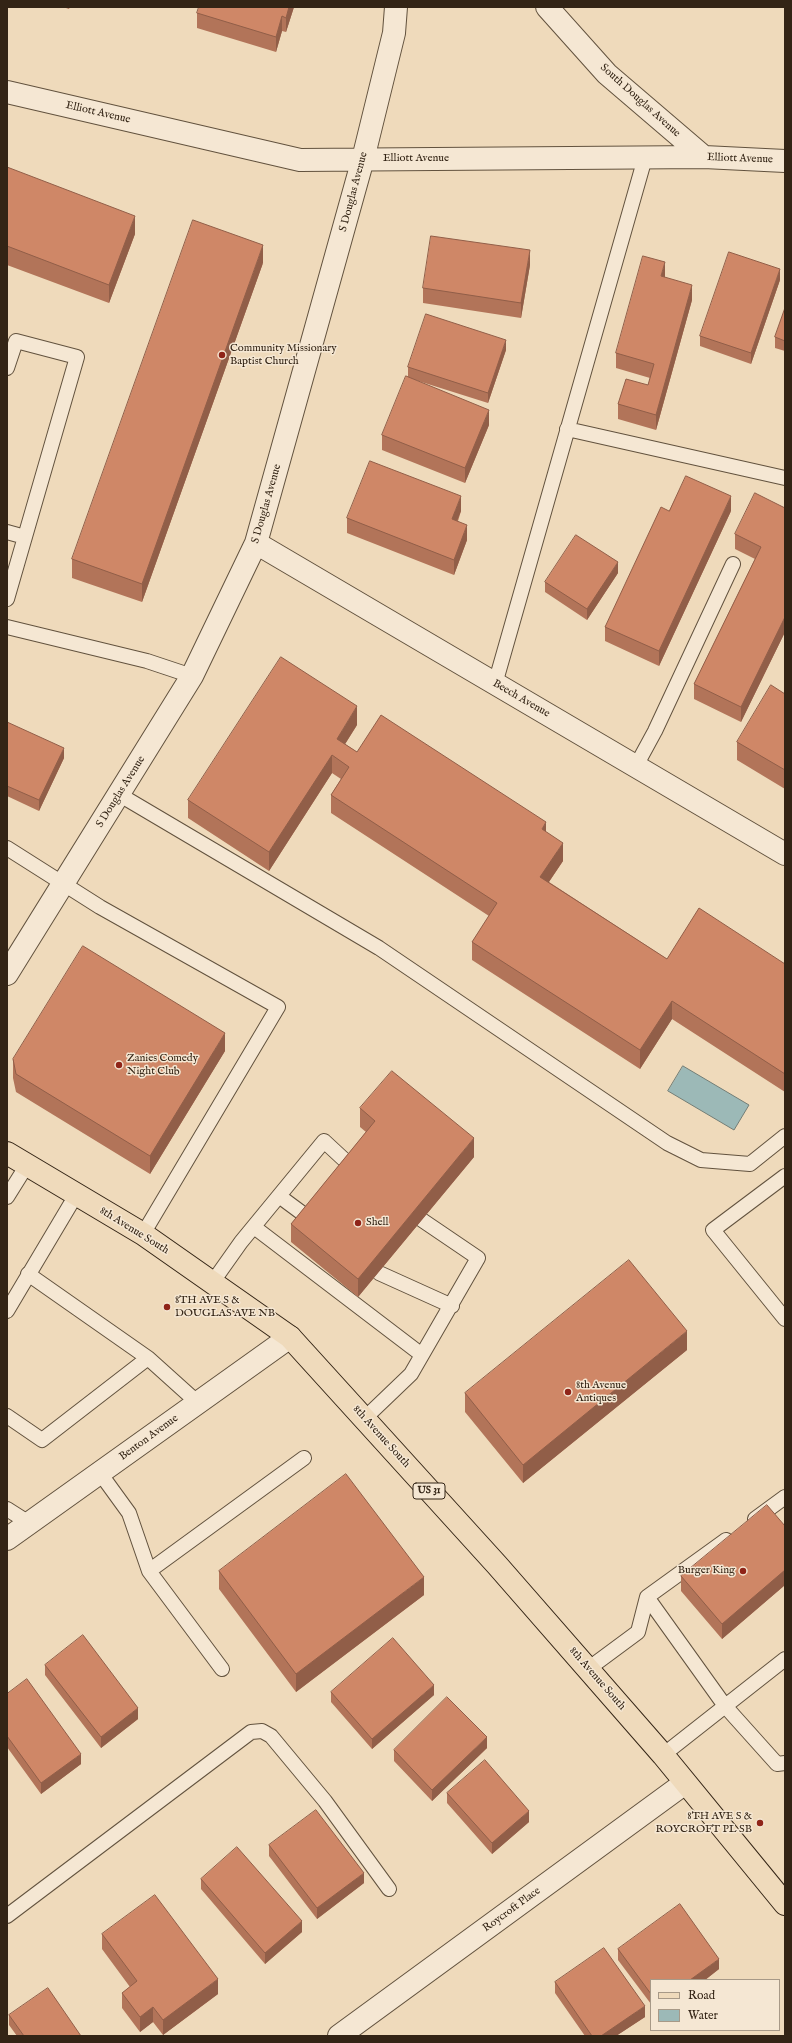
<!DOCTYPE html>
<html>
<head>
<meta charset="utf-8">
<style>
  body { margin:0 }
  #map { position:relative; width:792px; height:2043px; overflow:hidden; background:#efdabb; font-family:"IM FELL English",serif }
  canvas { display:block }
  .frame { position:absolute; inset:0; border:8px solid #332415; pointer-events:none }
  .legend { position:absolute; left:650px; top:1979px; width:130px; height:52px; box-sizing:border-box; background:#f5e7d3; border:1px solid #a79987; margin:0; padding:5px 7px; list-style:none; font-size:12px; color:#332415 }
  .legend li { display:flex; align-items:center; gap:8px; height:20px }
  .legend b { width:20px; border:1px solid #a79987 }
</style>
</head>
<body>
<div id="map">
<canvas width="792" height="2043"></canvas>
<div class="frame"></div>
<ul class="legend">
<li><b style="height:5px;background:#efdabb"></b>Road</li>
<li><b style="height:11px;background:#9cb9b7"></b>Water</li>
</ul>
</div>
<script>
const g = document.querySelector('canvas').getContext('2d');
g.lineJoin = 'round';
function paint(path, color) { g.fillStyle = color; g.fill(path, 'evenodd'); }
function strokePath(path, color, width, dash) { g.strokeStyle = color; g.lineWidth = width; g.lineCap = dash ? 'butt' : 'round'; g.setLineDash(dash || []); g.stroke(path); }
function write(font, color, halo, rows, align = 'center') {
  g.font = font + ' "IM FELL English",serif'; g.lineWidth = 3; g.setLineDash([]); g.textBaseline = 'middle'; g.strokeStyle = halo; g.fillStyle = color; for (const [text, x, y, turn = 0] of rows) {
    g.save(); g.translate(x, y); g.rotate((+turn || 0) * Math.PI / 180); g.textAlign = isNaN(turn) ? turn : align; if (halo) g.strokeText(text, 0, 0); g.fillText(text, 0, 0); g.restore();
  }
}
const water = new Path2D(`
  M 683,1066 L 749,1105 L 734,1130 L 668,1091 Z`);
paint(water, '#9cb9b7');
strokePath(water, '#727d76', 1);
const service = new Path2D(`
  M 7,368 L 16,341 L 77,357 L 7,599
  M 567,429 L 785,478
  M 7,532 L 25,537
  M 7,627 L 147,661 L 192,676
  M 495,684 L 645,158
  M 636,766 L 655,731 L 733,564
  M 120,795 L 379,948 L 667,1143 L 701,1160 L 750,1164 L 785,1136
  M 7,848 L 100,907 L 278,1007 L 143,1234
  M 785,1176 L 713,1230 L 785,1319
  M 279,1196 L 310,1219
  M 7,1197 L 27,1165
  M 254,1227 L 422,1355
  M 379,1273 L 452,1306
  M 212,1283 L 241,1242 L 324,1141 L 352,1167
  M 7,1311 L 76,1195
  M 148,1358 L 198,1403
  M 7,1416 L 42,1440 L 148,1358 L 28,1274
  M 364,1419 L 411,1374 L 478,1258 L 422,1220
  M 100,1473 L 129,1513 L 149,1571 L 222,1669
  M 7,1509 L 29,1523
  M 755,1519 L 785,1497
  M 149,1571 L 304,1458
  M 647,1597 L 725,1706 L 777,1764 L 785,1763
  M 588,1669 L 638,1632 L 647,1597 L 726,1540
  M 663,1755 L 785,1659
  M 7,1916 L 251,1732 L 262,1731 L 271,1736 L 325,1801 L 389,1889`);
const minor = new Path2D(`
  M 547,7 L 607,74 L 704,157
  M 7,92 L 300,160 L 704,157 L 785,161
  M 256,543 L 785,854
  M 7,974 L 192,676 L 256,543 L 363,159 L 394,33 L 396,7
  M 7,1539 L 290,1337
  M 339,2036 L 685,1783`);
const primary = new Path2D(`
  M 7,1153 L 143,1234 L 290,1337 L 497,1565 L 663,1755 L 785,1904`);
strokePath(service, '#62523e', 16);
strokePath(minor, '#62523e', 24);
strokePath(primary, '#332415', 24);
strokePath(service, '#f5e7d3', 14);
strokePath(minor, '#f5e7d3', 22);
strokePath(primary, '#efdabb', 22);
paint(new Path2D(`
  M 63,7 L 70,7 L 69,9 Z
  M 294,7 L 286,32 L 282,31 L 276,52 L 197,28 L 197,13 Z
  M 7,167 L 135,234 L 109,303 L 7,265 Z
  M 263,263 L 142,602 L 72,578 L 72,559 Z
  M 530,265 L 521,318 L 423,303 L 423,288 Z
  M 665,278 L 692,300 L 656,430 L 618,419 L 618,404 L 648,385 L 650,378 L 616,368 L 616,353 Z
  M 780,280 L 751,364 L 700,346 L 700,336 Z
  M 785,308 L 785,351 L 775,348 L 775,337 Z
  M 506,350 L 488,403 L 412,379 L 489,425 L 465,483 L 382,450 L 382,435 L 408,377 L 408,367 Z
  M 785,508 L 785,632 L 741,722 L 694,699 L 694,684 L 755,559 L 735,549 L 735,534 Z
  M 461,511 L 458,521 L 467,540 L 454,575 L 347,533 L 347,518 Z
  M 731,511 L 659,666 L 605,641 L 605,627 Z
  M 618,573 L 587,620 L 545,592 L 545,582 Z
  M 785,694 L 785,789 L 737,760 L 737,742 Z
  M 7,722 L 64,758 L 39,811 L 7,796 Z
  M 357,725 L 345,744 L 357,752 L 546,832 L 563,861 L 549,882 L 667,959 L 785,964 L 785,1092 L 672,1019 L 640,1069 L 472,960 L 472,942 L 489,916 L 331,813 L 331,795 L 341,779 L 332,773 L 269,871 L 188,818 L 188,800 Z
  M 225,1051 L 150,1174 L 16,1092 L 13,1078 L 13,1059 Z
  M 360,1108 L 474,1157 L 358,1297 L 291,1242 L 291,1224 L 366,1132 L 360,1127 Z
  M 687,1350 L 523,1483 L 465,1412 L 465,1393 Z
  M 785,1526 L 785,1585 L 722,1639 L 681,1591 L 681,1576 Z
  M 219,1571 L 424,1595 L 296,1692 L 219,1589 Z
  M 45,1665 L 138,1719 L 101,1748 L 45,1675 Z
  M 331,1692 L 434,1695 L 372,1749 L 331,1702 Z
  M 7,1694 L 81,1764 L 41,1794 L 7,1747 Z
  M 487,1748 L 432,1801 L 394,1761 L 394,1750 Z
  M 447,1793 L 529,1822 L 492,1854 L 447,1803 Z
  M 269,1845 L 364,1883 L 317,1919 L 269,1856 Z
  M 201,1879 L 302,1932 L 265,1964 L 201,1889 Z
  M 102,1934 L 218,1994 L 163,2035 L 153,2022 L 140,2032 L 122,2008 L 122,1993 L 130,1987 L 102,1949 Z
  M 618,1949 L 719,1969 L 705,1980 L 651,1980 L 651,2004 L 618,1960 Z
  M 555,1982 L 645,2017 L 616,2036 L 585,2036 L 555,1993 Z
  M 9,2015 L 81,2036 L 17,2036 L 9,2025 Z`), '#b27459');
paint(new Path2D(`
  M 289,7 L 294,7 L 286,32 L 286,18 Z
  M 282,16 L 282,31 L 276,52 L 276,37 Z
  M 135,216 L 135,234 L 109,303 L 109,285 Z
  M 263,245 L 263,263 L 142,602 L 142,584 Z
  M 530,250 L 530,265 L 521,318 L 521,303 Z
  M 665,262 L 665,277 L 661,291 L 661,276 Z
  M 780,269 L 780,280 L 751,364 L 751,353 Z
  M 692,285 L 692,300 L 656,430 L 656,415 Z
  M 506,340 L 506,350 L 488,403 L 488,393 Z
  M 489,410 L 489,425 L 465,483 L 465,468 Z
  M 461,496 L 461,511 L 452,533 L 452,519 Z
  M 731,496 L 731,511 L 659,666 L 659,651 Z
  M 467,525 L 467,540 L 454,575 L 454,560 Z
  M 618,562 L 618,573 L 587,620 L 587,609 Z
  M 785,617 L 785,632 L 741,722 L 741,707 Z
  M 357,706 L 357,725 L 337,757 L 337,739 Z
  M 64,748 L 64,758 L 39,811 L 39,800 Z
  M 332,755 L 332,773 L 269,871 L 269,852 Z
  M 546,822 L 546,840 L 542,829 Z
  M 563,843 L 563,861 L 540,895 L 540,877 Z
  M 672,1001 L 672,1019 L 640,1069 L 640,1050 Z
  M 225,1033 L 225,1051 L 150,1174 L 150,1156 Z
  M 474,1138 L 474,1157 L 358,1297 L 358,1279 Z
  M 687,1331 L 687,1350 L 523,1483 L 523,1465 Z
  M 785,1570 L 785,1585 L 722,1639 L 722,1624 Z
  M 424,1577 L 424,1595 L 296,1692 L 296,1674 Z
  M 434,1685 L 434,1695 L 372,1749 L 372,1739 Z
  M 138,1708 L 138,1719 L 101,1748 L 101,1737 Z
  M 487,1737 L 487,1748 L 432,1801 L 432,1790 Z
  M 81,1754 L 81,1764 L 41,1794 L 41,1783 Z
  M 529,1811 L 529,1822 L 492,1854 L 492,1843 Z
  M 364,1873 L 364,1883 L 317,1919 L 317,1908 Z
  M 302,1921 L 302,1932 L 265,1964 L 265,1953 Z
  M 719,1959 L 719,1969 L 705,1980 L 690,1980 Z
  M 218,1979 L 218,1994 L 163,2035 L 163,2020 Z
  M 645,2006 L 645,2017 L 616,2036 L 601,2036 Z
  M 153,2007 L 153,2022 L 140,2032 L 140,2017 Z`), '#915e48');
const building = new Path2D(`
  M 199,7 L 289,7 L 286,18 L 282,16 L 276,37 L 197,13 Z
  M 7,167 L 135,216 L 109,285 L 7,246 Z
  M 193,220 L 263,245 L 142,584 L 72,559 Z
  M 431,236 L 530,250 L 521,303 L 423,288 Z
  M 729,252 L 780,269 L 751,353 L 700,336 Z
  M 643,256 L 665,262 L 661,276 L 692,285 L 656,415 L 618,404 L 626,379 L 648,385 L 654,364 L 616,353 Z
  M 785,308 L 785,341 L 775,337 Z
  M 426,314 L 506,340 L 488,393 L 408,367 Z
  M 406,376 L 489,410 L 465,468 L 382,435 Z
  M 370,461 L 461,496 L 452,519 L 467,525 L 454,560 L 347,518 Z
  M 686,476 L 731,496 L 659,651 L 605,627 L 661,507 L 669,511 Z
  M 755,493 L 785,508 L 785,617 L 741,707 L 694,684 L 761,547 L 735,534 Z
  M 576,535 L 618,562 L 587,609 L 545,582 Z
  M 281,657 L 357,706 L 337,739 L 357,752 L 381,715 L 546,822 L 542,829 L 563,843 L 540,877 L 667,959 L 699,908 L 785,964 L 785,1074 L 672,1001 L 640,1050 L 472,942 L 497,903 L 331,795 L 349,767 L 332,755 L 269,852 L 188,800 Z
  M 771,685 L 785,694 L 785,770 L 737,742 Z
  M 7,722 L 64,748 L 39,800 L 7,786 Z
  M 83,946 L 225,1033 L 150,1156 L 16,1074 L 13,1059 Z
  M 392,1071 L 474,1138 L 358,1279 L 291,1224 L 375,1121 L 360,1108 Z
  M 629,1260 L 687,1331 L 523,1465 L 465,1393 Z
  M 346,1474 L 424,1577 L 296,1674 L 219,1571 Z
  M 767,1505 L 785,1526 L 785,1570 L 722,1624 L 681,1576 Z
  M 83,1635 L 138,1708 L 101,1737 L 45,1665 Z
  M 393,1638 L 434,1685 L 372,1739 L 331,1692 Z
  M 27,1679 L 81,1754 L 41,1783 L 7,1736 L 7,1694 Z
  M 447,1697 L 487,1737 L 432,1790 L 394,1750 Z
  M 485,1760 L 529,1811 L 492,1843 L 447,1793 Z
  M 316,1810 L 364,1873 L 317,1908 L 269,1845 Z
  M 237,1847 L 302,1921 L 265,1953 L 201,1879 Z
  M 155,1895 L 218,1979 L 163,2020 L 153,2007 L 140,2017 L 122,1993 L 137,1981 L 102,1934 Z
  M 680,1904 L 719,1959 L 690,1980 L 651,1980 L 651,1994 L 618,1949 Z
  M 604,1948 L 645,2006 L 601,2036 L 592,2036 L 555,1982 Z
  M 48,1988 L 81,2036 L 24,2036 L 9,2015 Z`);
paint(building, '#cf8767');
strokePath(building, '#915e48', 1);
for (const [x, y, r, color] of [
  [222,355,4,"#8f2418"],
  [119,1065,4,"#8f2418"],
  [358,1223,4,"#8f2418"],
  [167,1307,4,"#8f2418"],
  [568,1392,4,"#8f2418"],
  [743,1571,4,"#8f2418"],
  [760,1823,4,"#8f2418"]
]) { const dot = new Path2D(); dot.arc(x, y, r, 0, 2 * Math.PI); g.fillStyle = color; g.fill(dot); strokePath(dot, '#f5e7d3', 1.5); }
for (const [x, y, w] of [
  [429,1491,32]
]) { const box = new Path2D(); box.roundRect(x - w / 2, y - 8, w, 16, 3); g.fillStyle = '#f5e7d3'; g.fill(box); strokePath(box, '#332415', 1); }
write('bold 10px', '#332415', null, [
  ["US 31",429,1491]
]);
write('11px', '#332415', '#f5e7d3', [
  ["South Douglas Avenue",640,101,42],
  ["Elliott Avenue",98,113,13],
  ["Elliott Avenue",416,159],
  ["Elliott Avenue",740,159,2],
  ["S Douglas Avenue",354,192,-75],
  ["S Douglas Avenue",267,504,-74],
  ["Beech Avenue",521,699,30],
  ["S Douglas Avenue",121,792,-58],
  ["8th Avenue South",134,1231,32],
  ["8th Avenue South",381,1437,48],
  ["Benton Avenue",149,1438,-36],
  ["8th Avenue South",597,1679,49],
  ["Roycroft Place",512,1910,-36]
]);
write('11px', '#332415', '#f5e7d3', [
  ["Community Missionary",230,349],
  ["Baptist Church",230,362],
  ["Zanies Comedy",127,1059],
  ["Night Club",127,1072],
  ["Shell",366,1223],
  ["8TH AVE S &",175,1301],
  ["DOUGLAS AVE NB",175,1314],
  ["8th Avenue",576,1386],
  ["Antiques",576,1399],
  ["Burger King",735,1571,"right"],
  ["8TH AVE S &",752,1817,"right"],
  ["ROYCROFT PL SB",752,1830,"right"]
], 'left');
</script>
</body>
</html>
